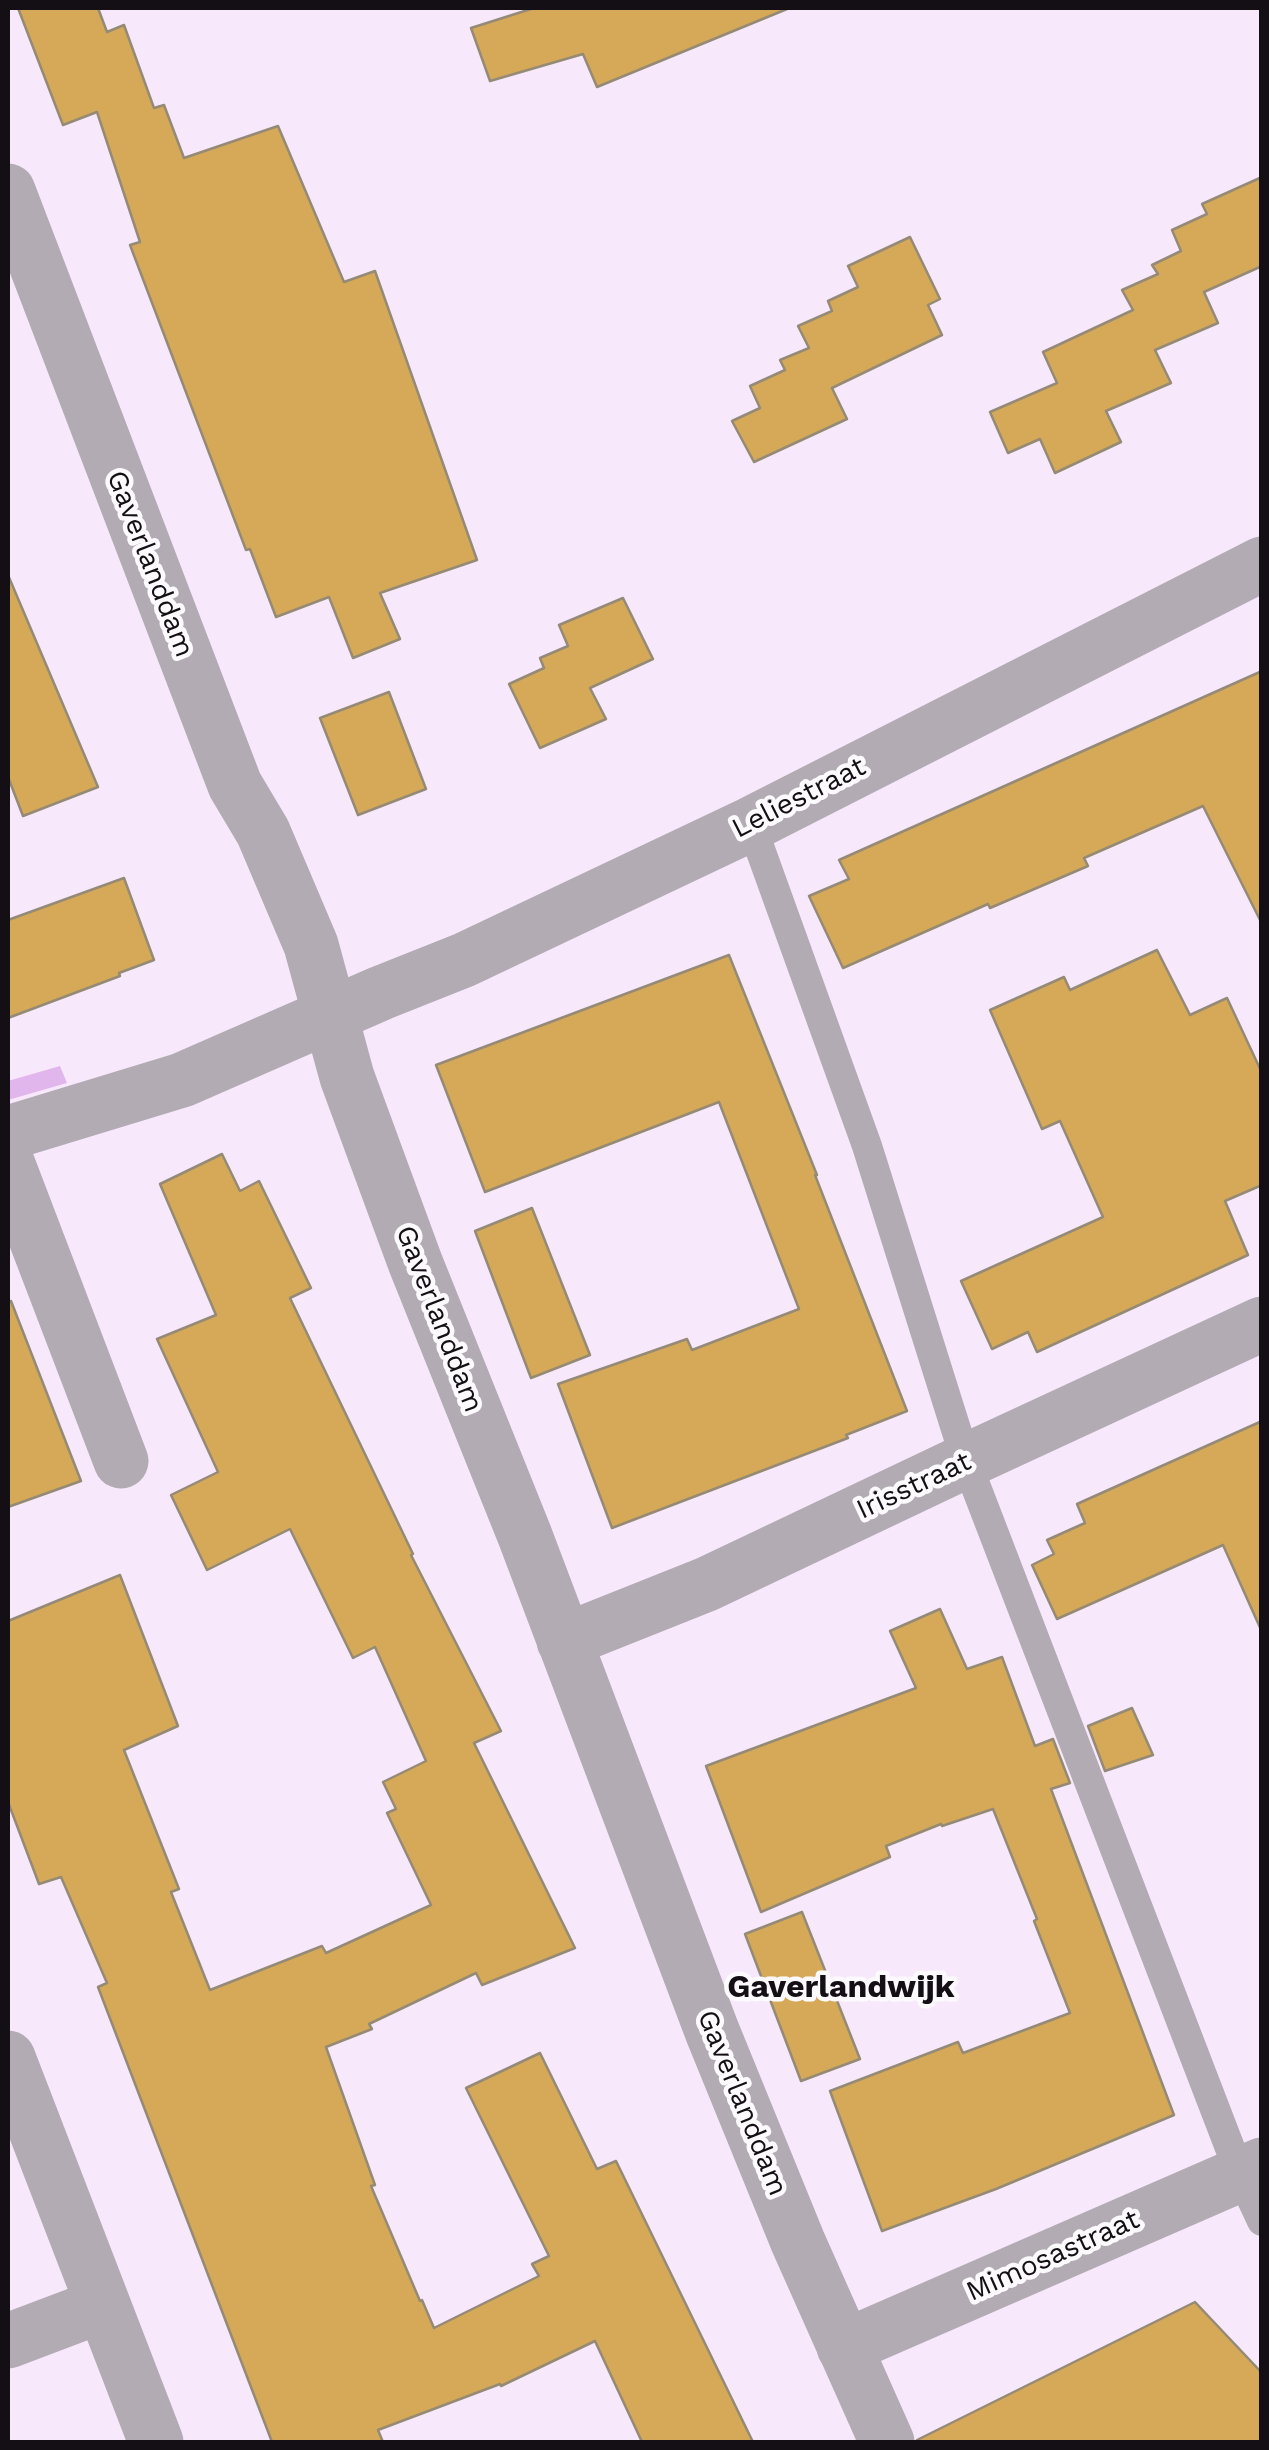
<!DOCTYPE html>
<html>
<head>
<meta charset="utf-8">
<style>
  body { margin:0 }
  #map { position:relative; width:1269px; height:2450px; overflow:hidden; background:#f8e8fc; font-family:"Work Sans",sans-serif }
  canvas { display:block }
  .frame { position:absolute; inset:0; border:10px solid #140f15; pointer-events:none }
</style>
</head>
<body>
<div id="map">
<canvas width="1269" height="2450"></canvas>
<div class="frame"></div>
</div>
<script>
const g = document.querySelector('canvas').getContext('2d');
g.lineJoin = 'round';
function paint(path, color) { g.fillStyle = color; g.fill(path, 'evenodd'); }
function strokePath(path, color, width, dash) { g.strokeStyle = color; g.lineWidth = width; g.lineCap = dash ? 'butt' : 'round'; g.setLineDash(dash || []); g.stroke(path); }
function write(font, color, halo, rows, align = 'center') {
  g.font = font + ' "Work Sans",sans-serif'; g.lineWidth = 9; g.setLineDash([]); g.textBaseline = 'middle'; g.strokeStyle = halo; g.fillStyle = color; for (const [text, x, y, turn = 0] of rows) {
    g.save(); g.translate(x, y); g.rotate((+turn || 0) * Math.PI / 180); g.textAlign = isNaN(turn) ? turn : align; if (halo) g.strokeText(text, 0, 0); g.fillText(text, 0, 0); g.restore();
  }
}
paint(new Path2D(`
  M 60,1066 L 67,1083 L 8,1100 L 8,1081 Z`), '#e0b6ec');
const building = new Path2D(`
  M 18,8 L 98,8 L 107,32 L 124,25 L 154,108 L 164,105 L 184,158 L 278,126 L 344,282 L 375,271 L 477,560 L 380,593 L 400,639 L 353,658 L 329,597 L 276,617 L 250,549 L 246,550 L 130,245 L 140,242 L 97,112 L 63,125 Z
  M 534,8 L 787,8 L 787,9 L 597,87 L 583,54 L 490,81 L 471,28 Z
  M 1262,177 L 1262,266 L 1204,292 L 1218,323 L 1155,350 L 1171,383 L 1106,411 L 1121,442 L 1055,473 L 1040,439 L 1008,453 L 990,412 L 1057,383 L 1043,352 L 1133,310 L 1122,290 L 1158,274 L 1152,265 L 1181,251 L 1172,230 L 1207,214 L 1202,204 Z
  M 910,237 L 940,299 L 928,305 L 942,335 L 832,388 L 847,419 L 754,462 L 732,421 L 760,408 L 750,386 L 785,370 L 780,360 L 809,348 L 798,326 L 832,311 L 828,301 L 858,287 L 848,266 Z
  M 8,575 L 98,787 L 23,816 L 8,777 Z
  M 623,598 L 653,659 L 590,688 L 606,719 L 540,748 L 509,684 L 544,668 L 540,658 L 568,646 L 559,625 Z
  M 1262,671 L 1262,924 L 1203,806 L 1084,858 L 1088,866 L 990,908 L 988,904 L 843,968 L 809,896 L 849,879 L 839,860 Z
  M 389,692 L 426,789 L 358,815 L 320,718 Z
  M 124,878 L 154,960 L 119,973 L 120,976 L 8,1018 L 8,920 Z
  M 1157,950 L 1190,1015 L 1227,998 L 1262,1073 L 1262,1185 L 1225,1201 L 1248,1255 L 1037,1352 L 1028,1332 L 992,1349 L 961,1281 L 1103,1217 L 1060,1121 L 1042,1129 L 990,1010 L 1064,977 L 1070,990 Z
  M 729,955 L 817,1175 L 815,1175 L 907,1411 L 846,1435 L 848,1438 L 612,1528 L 558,1384 L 687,1339 L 692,1350 L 799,1309 L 719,1102 L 485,1192 L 436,1065 Z
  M 222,1154 L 240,1191 L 259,1181 L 311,1288 L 290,1298 L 413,1554 L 411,1555 L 501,1731 L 474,1743 L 575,1948 L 482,1985 L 476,1973 L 369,2024 L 372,2029 L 326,2047 L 375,2185 L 371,2186 L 420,2301 L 422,2300 L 434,2328 L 539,2276 L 532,2264 L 549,2256 L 466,2088 L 540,2053 L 597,2169 L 616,2161 L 753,2442 L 642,2442 L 595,2341 L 501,2386 L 500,2384 L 378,2430 L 383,2442 L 272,2442 L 98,1987 L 107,1983 L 61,1877 L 39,1884 L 8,1802 L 8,1621 L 120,1575 L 178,1726 L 124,1750 L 179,1889 L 171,1892 L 210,1990 L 322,1946 L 326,1953 L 431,1905 L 387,1813 L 396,1809 L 383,1782 L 426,1761 L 375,1647 L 353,1658 L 290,1529 L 207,1570 L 171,1495 L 218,1472 L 157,1339 L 216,1315 L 160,1184 Z
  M 532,1208 L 590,1355 L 531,1378 L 475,1231 Z
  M 11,1301 L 81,1481 L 8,1507 L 8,1302 Z
  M 1262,1421 L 1262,1632 L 1223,1545 L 1057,1619 L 1032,1565 L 1054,1554 L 1047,1540 L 1085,1523 L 1077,1504 Z
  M 940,1609 L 967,1669 L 1002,1657 L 1035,1746 L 1053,1739 L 1070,1783 L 1051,1789 L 1174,2115 L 996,2189 L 882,2231 L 830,2091 L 958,2042 L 963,2053 L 1070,2013 L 1034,1921 L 1037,1919 L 993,1809 L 942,1826 L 941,1824 L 886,1846 L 890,1857 L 761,1912 L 706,1766 L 916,1688 L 890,1631 Z
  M 1132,1708 L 1153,1755 L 1105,1771 L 1088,1726 Z
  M 802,1912 L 860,2059 L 801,2081 L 745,1934 Z
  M 1195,2302 L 1262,2373 L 1262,2442 L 918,2442 L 917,2440 Z`);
paint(building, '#d5a957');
strokePath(building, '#958a76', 2.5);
strokePath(new Path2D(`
  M 751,824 L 867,1146 L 966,1461 L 1240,2174 L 1262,2221`), '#b2abb4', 30);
strokePath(new Path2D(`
  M 8,191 L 235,785 L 263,832 L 311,945 L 347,1077 L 415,1262 L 525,1536 L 712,2031 L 798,2242 L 887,2442
  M 8,1133 L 182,1080 L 381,993 L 464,960 L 751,824 L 1262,564
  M 8,1165 L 121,1461
  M 564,1641 L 707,1584 L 966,1461 L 1262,1324
  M 8,2058 L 156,2442
  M 8,2341 L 103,2305
  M 844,2347 L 1262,2165`), '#b2abb4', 55);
write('28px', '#140f15', '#fdfafe', [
  ["Gaverlanddam",150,564,69],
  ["Leliestraat",799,798,-27],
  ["Gaverlanddam",439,1319,69],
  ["Irisstraat",914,1486,-25],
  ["Gaverlanddam",742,2103,68],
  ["Mimosastraat",1053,2256,-24]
]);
write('bold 32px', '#140f15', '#fdfafe', [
  ["Gaverlandwijk",841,1988]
]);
</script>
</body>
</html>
